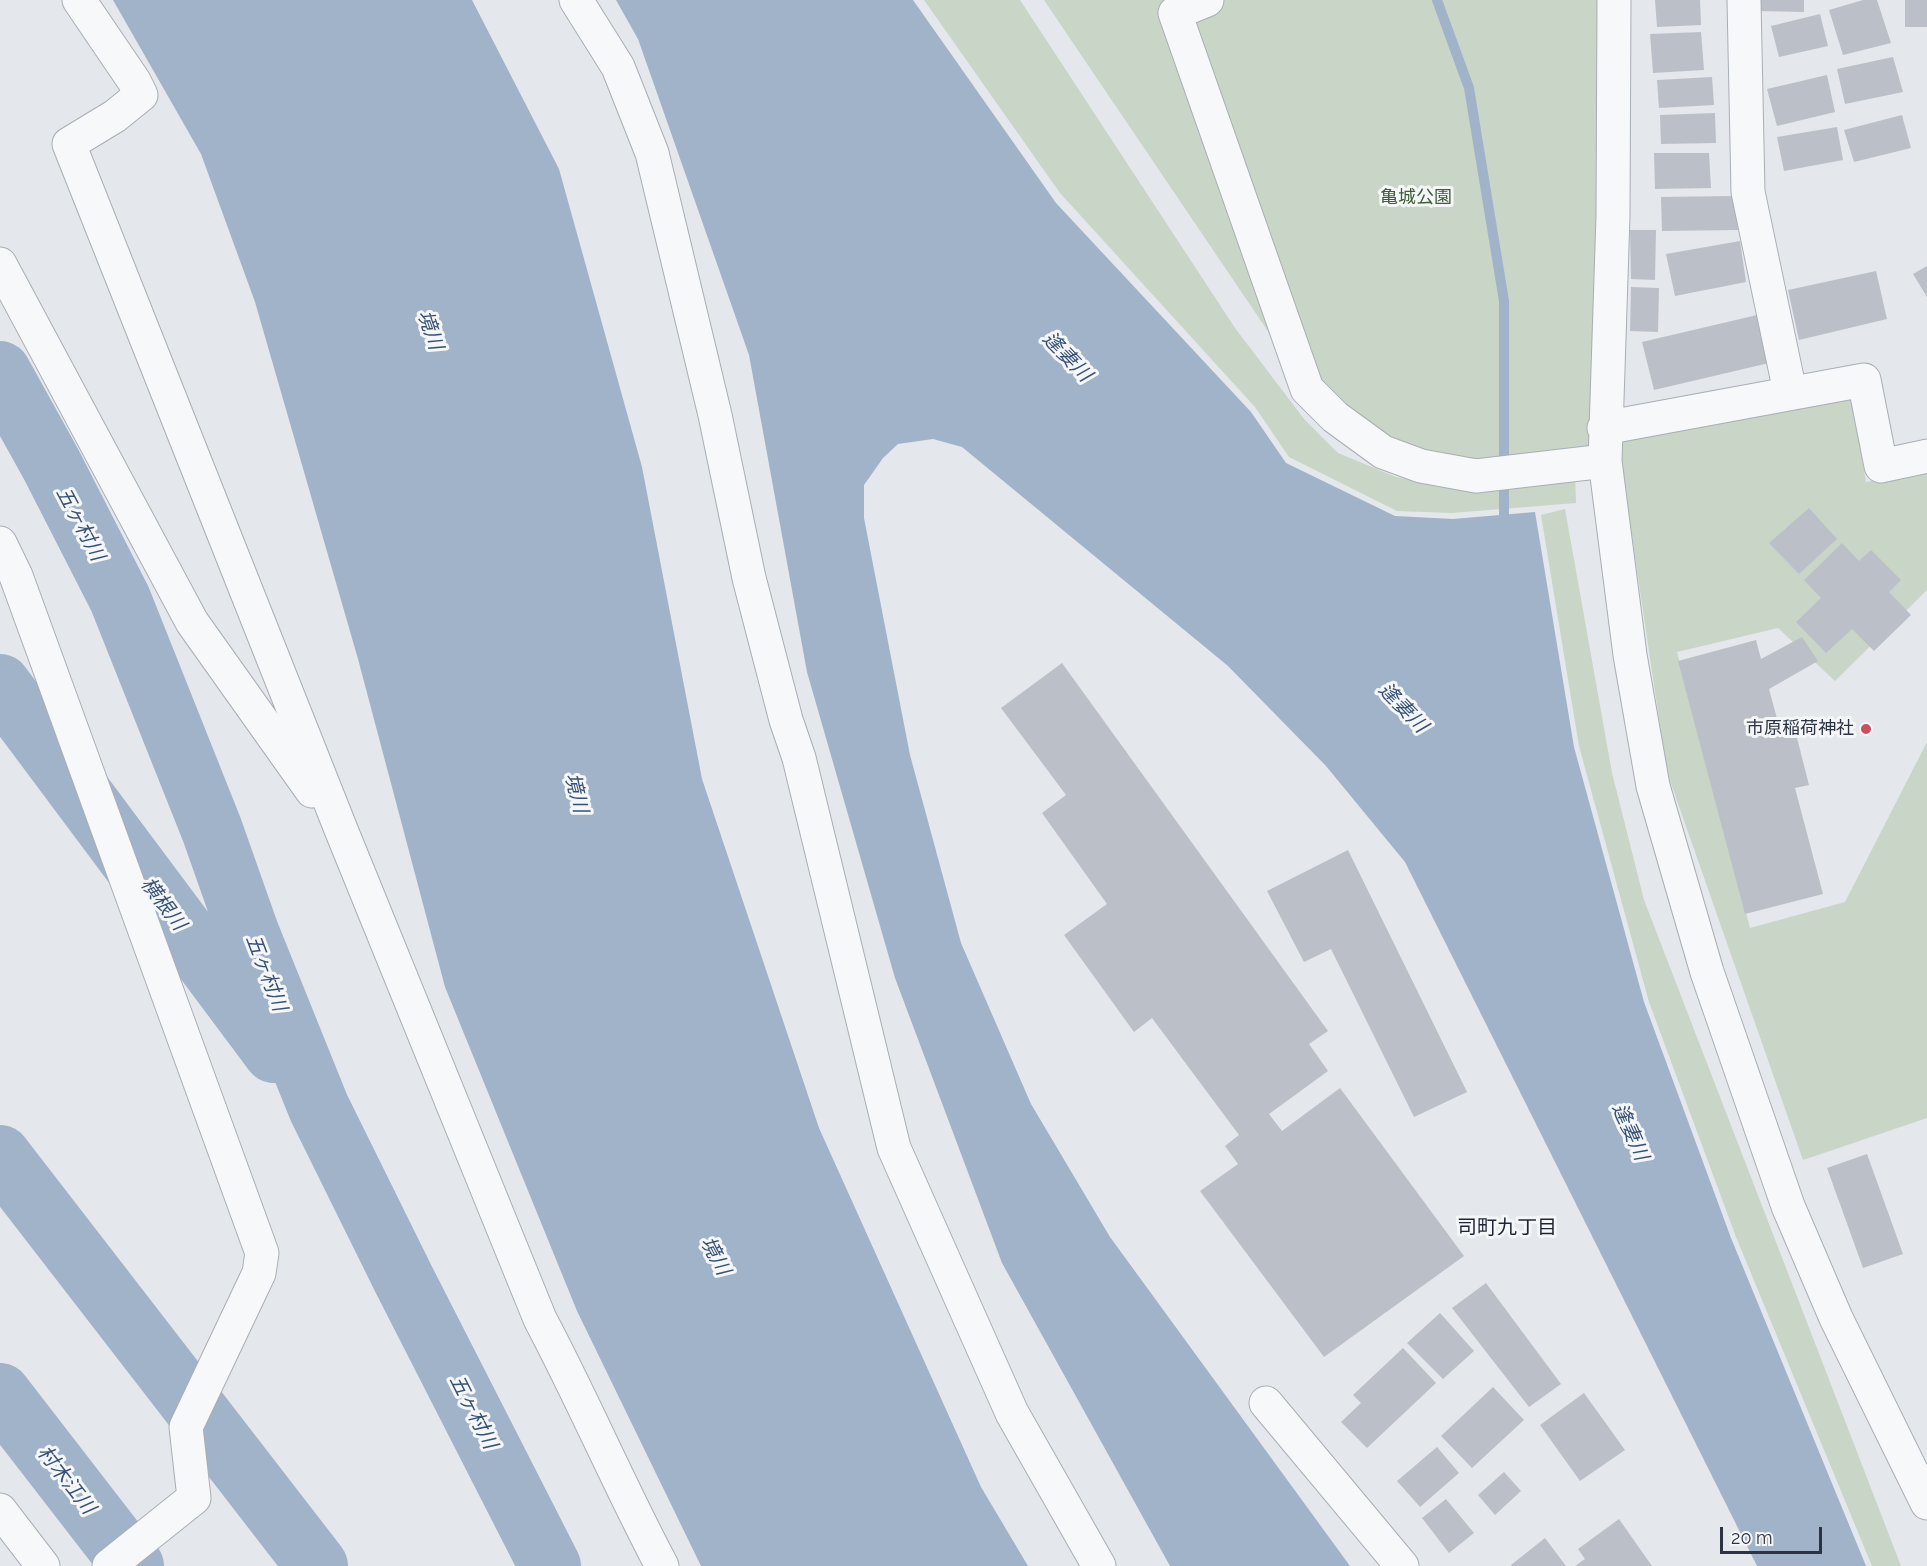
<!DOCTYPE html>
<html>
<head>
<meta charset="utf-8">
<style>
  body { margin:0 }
  #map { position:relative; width:1927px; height:1566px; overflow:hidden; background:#e4e7eb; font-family:Raleway,sans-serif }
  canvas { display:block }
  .scale { position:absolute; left:1720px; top:1527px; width:102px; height:27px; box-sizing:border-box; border:3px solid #2c3443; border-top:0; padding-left:8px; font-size:18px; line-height:21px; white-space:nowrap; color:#2c3443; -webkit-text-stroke:4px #f4f6f8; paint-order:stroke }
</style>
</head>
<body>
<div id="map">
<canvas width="1927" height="1566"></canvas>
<div class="scale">20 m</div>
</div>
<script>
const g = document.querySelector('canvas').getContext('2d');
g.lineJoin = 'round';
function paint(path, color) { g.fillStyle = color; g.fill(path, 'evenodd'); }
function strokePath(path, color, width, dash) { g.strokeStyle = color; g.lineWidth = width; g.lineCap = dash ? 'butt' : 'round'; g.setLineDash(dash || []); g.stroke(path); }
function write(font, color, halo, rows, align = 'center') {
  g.font = font + ' Raleway,"Noto Sans JP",sans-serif'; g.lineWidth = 6; g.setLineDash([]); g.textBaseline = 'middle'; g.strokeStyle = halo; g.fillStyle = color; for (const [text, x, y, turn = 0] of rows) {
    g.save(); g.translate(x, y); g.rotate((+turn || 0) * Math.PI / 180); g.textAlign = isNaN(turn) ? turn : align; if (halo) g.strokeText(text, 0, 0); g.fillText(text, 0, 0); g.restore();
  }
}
paint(new Path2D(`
  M 924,0 L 1020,0 L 1235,328 L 1304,419 L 1338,453 L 1396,477 L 1447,488 L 1575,474 L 1576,503 L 1452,513 L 1397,511 L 1289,457 L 1255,407 L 1060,193 Z
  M 1044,0 L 1614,0 L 1605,461 L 1449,472 L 1307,389 Z
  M 1851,395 L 1866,482 L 1927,469 L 1927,590 L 1835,681 L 1778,628 L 1677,652 L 1750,928 L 1845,902 L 1927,742 L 1927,1118 L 1803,1160 L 1667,772 L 1618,443 Z
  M 1565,509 L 1612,773 L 1644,900 L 1901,1566 L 1872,1566 L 1736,1237 L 1649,1002 L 1579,746 L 1541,515 Z`), '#c9d5c6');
paint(new Path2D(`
  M 113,0 L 472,0 L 559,169 L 642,467 L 702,779 L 819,1128 L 981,1487 L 1028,1566 L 701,1566 L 577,1311 L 445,987 L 358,659 L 255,302 L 201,154 Z
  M 616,0 L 913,0 L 1056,203 L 1251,412 L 1286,463 L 1395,516 L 1453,519 L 1535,512 L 1574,747 L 1644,1002 L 1731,1238 L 1866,1566 L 1757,1566 L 1405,862 L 1326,766 L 1228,666 L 962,447 L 933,439 L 898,444 L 883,458 L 864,485 L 864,518 L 910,755 L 961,943 L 1031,1104 L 1110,1237 L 1350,1566 L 1170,1566 L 1002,1263 L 895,978 L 807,672 L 749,355 L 638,39 Z`), '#a1b3c9');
strokePath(new Path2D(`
  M 1437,0 L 1469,88 L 1504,301 L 1504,528`), '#a1b3c9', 10);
strokePath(new Path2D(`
  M 0,372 L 51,464 L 120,599 L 212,830 L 248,932 L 319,1108 L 404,1280 L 550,1566
  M 0,685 L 274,1052
  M 0,1156 L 317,1566
  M 0,1394 L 133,1566`), '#a1b3c9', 62);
paint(new Path2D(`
  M 1655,0 L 1700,0 L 1701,25 L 1657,27 Z
  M 1759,0 L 1804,0 L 1804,12 L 1759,11 Z
  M 1863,0 L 1877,0 L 1891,43 L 1843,55 L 1829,10 Z
  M 1905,0 L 1927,0 L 1927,27 L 1905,27 Z
  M 1820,14 L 1828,46 L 1779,57 L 1771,26 Z
  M 1701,32 L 1704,70 L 1653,73 L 1650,34 Z
  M 1893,57 L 1903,92 L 1845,104 L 1837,69 Z
  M 1827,75 L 1835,112 L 1777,126 L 1767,89 Z
  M 1712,77 L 1714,105 L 1659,108 L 1657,80 Z
  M 1715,113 L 1716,143 L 1661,144 L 1660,115 Z
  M 1902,115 L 1911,148 L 1854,162 L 1844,130 Z
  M 1837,127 L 1843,160 L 1784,171 L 1777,137 Z
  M 1654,153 L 1709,153 L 1711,188 L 1655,189 Z
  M 1736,196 L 1738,230 L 1662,231 L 1661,197 Z
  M 1630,230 L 1656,230 L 1655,280 L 1631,279 Z
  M 1740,241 L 1746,282 L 1675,296 L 1666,254 Z
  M 1927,266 L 1927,297 L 1913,274 Z
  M 1876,271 L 1887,319 L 1799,340 L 1788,290 Z
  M 1631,287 L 1659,288 L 1658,332 L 1630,331 Z
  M 1757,315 L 1769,363 L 1654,390 L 1642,342 Z
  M 1809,508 L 1837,539 L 1799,574 L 1769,543 Z
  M 1842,543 L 1859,561 L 1871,550 L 1901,580 L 1889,592 L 1911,615 L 1874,651 L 1852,629 L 1826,653 L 1796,622 L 1821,598 L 1804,580 Z
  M 1802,637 L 1818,661 L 1769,689 L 1782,737 L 1796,734 L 1809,785 L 1795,788 L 1823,894 L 1745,914 L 1678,661 L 1756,640 L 1761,659 Z
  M 1062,663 L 1328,1031 L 1309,1044 L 1328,1071 L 1269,1114 L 1282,1131 L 1340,1088 L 1464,1256 L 1324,1357 L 1200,1191 L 1238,1164 L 1225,1146 L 1239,1135 L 1152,1018 L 1134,1032 L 1064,935 L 1107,904 L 1042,813 L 1066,795 L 1001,708 Z
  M 1348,850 L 1467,1092 L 1414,1117 L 1331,949 L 1304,962 L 1267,891 Z
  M 1867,1154 L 1903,1254 L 1863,1268 L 1827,1168 Z
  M 1486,1283 L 1561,1384 L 1529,1407 L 1452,1308 Z
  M 1440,1313 L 1474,1351 L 1443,1379 L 1407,1343 Z
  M 1403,1348 L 1436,1383 L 1367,1448 L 1341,1422 L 1361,1403 L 1353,1395 Z
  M 1493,1387 L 1524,1420 L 1472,1468 L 1441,1436 Z
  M 1584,1393 L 1625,1450 L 1580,1481 L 1540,1425 Z
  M 1437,1447 L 1459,1473 L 1420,1507 L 1397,1481 Z
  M 1504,1472 L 1521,1491 L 1495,1515 L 1478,1495 Z
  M 1446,1499 L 1474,1533 L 1449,1553 L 1422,1518 Z
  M 1619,1519 L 1652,1566 L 1575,1566 L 1585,1559 L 1578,1549 Z
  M 1545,1538 L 1566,1566 L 1512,1566 L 1511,1565 Z`), '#bbc0c8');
const minor = new Path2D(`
  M 79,0 L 134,81 L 141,95 L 115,116 L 69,144 L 342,832 L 540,1319 C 583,1400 619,1485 662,1566
  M 576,0 L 618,67 L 652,153 L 715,415 L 749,578 L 786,720 L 799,758 L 894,1148 L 1012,1413 L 1099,1566
  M 1207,0 L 1175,13 L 1307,389 L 1335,417 L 1383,452 L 1421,466 L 1476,476 L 1605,461
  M 1614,0 L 1613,216 L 1605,461 L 1630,655 L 1653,786 L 1707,972 L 1788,1206 L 1836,1318 L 1927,1503
  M 1744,0 L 1748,192 L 1790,392
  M 0,264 L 192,622 L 312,791
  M 1604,428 L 1864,380 L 1881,466 L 1927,456
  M 0,543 L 16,576 L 262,1253 L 259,1273 L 186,1427 L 194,1498 L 109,1566
  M 1266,1403 L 1402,1566
  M 0,1510 L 43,1566`);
strokePath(minor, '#a9aeb5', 35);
strokePath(minor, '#f7f8fa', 33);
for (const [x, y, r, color] of [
  [1866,729,6,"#c9505f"]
]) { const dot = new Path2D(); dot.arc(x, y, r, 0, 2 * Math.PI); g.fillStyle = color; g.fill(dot); strokePath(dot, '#f4f6f8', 2); }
write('18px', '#405e3a', '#f4f6f8', [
  ["亀城公園",1416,198]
]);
write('18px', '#2c3443', '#f4f6f8', [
  ["市原稲荷神社",1854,729]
], 'right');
write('italic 20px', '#385276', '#f4f6f8', [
  ["境川",430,330,71],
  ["逢妻川",1067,357,46],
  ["五ヶ村川",80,524,62],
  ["逢妻川",1403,708,46],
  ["境川",576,793,76],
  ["横根川",163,904,53],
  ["五ヶ村川",266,973,69],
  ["逢妻川",1630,1132,66],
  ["境川",715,1256,62],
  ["五ヶ村川",473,1412,63],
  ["村木江川",66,1480,52]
]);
write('20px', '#1e2534', '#f4f6f8', [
  ["司町九丁目",1507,1228]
]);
</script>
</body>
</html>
